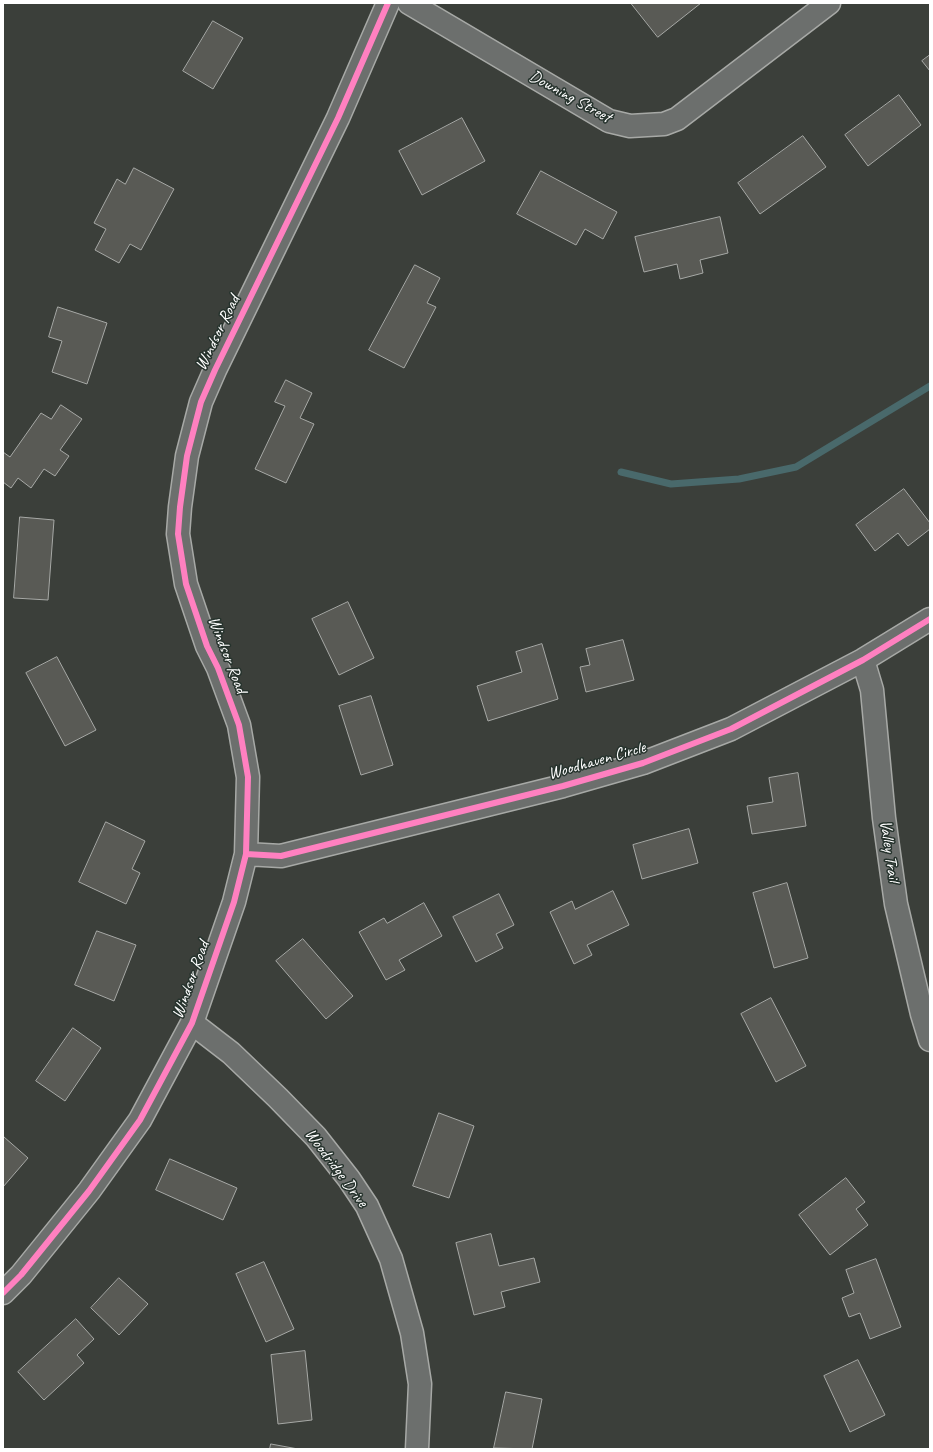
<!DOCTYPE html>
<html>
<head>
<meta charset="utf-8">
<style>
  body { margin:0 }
  #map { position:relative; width:933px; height:1452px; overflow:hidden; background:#3b3f3a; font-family:Caveat,sans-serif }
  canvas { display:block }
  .frame { position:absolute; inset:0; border:4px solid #fff; pointer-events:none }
</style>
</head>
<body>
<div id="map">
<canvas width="933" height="1452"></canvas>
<div class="frame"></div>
</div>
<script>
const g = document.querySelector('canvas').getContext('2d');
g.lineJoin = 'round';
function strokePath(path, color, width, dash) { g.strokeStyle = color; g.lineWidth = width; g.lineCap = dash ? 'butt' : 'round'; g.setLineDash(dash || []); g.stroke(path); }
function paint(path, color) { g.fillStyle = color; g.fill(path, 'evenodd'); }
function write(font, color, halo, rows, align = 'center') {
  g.font = font + ' Caveat,sans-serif'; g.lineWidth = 3; g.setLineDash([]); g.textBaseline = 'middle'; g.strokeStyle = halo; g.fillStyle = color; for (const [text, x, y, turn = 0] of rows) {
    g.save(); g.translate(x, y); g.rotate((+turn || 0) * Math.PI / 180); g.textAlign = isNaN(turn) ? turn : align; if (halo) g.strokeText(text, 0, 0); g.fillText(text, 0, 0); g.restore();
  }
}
strokePath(new Path2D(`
  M 621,472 L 671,484 L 739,479 L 796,467 L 930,386`), '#49696b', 7);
const building = new Path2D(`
  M 631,3 L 701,3 L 658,37 Z
  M 213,21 L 243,38 L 213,89 L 183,71 Z
  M 930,55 L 930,71 L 922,61 Z
  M 899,95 L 921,125 L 868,166 L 845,135 Z
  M 462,118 L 485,161 L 422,195 L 399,151 Z
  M 803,136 L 826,167 L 760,214 L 738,183 Z
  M 134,168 L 174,189 L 141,250 L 130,244 L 119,263 L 95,250 L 106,229 L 94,223 L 117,179 L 125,184 Z
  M 541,171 L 617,212 L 603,239 L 585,229 L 576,245 L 517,214 Z
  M 720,217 L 728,253 L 700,260 L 703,273 L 680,279 L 677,264 L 644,272 L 635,237 Z
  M 415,265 L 440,278 L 427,303 L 436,307 L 404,368 L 369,350 Z
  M 58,307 L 107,323 L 87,384 L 52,372 L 62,341 L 49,337 Z
  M 286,380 L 312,393 L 300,418 L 314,424 L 286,483 L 255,469 L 285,406 L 275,402 Z
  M 61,405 L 82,419 L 60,450 L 69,456 L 55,476 L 44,469 L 31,488 L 18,478 L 11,488 L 3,482 L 3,452 L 10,457 L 41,413 L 51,419 Z
  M 904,489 L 930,523 L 930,529 L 908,546 L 898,533 L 875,551 L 856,525 Z
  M 20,517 L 54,520 L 48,600 L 14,598 Z
  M 348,602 L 374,658 L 339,675 L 312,619 Z
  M 623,640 L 634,680 L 586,692 L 580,667 L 590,665 L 586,649 Z
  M 542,644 L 558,699 L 488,721 L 477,686 L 522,672 L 516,652 Z
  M 57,657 L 96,730 L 65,746 L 26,673 Z
  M 371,696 L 393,765 L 361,775 L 339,706 Z
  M 798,773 L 806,826 L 752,834 L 747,806 L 773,802 L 769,778 Z
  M 106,822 L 145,841 L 132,869 L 140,873 L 126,904 L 79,882 Z
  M 689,829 L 698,863 L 642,879 L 633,845 Z
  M 787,883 L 808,958 L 774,968 L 753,893 Z
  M 613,891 L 629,925 L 587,945 L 592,955 L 574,964 L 550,912 L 572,901 L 575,909 Z
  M 499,894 L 514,925 L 496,934 L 503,948 L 476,962 L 453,917 Z
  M 424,903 L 442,936 L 399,960 L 405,970 L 386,980 L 359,932 L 384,918 L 387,923 Z
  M 97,931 L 136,945 L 114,1001 L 75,985 Z
  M 303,939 L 353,996 L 326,1019 L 276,961 Z
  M 771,998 L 806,1066 L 776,1082 L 741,1014 Z
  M 73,1028 L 101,1048 L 65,1101 L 36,1081 Z
  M 439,1113 L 474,1126 L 449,1198 L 413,1186 Z
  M 4,1137 L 28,1158 L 3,1187 L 3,1139 Z
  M 170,1159 L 237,1188 L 223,1220 L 156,1190 Z
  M 846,1178 L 865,1202 L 856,1209 L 868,1225 L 830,1255 L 799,1215 Z
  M 491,1234 L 499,1266 L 534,1258 L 540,1282 L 501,1292 L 505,1307 L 474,1315 L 456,1243 Z
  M 876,1259 L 901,1327 L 870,1339 L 860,1313 L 849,1317 L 842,1298 L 854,1293 L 846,1270 Z
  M 264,1262 L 294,1329 L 266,1342 L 236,1274 Z
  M 119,1278 L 148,1304 L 119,1335 L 91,1308 Z
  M 76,1319 L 94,1339 L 77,1355 L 84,1363 L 44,1400 L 18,1372 Z
  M 305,1351 L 312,1420 L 278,1424 L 271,1355 Z
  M 858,1360 L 885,1415 L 850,1432 L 824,1376 Z
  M 506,1392 L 542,1399 L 532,1449 L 494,1448 Z
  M 271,1444 L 298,1449 L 270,1449 Z`);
paint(building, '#595a55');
strokePath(building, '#a7a9a6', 1);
const minor = new Path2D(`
  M 409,3 L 609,121 L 630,126 L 664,124 L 677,119 L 829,3
  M 863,660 L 872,690 L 884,818 L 896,904 L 922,1014 L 930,1040
  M 246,854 L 281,856 L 563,786 L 643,763 L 731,729 L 863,660 L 930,619
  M 192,1023 L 231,1053 L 278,1098 L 316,1137 L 349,1179 L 367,1206 L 391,1259 L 412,1333 L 420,1384 L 417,1449
  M 3,1293 L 21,1275 L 89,1191 L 140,1120 L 192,1023 L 234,902 L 246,854 L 248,777 L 239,725 L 218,668 L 207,646 L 186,584 L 178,534 L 180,507 L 187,456 L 201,402 L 215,370 L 338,118 L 388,3`);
strokePath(minor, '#a7a9a6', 25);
strokePath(minor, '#6c6f6d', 22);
strokePath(new Path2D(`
  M 246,854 L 281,856 L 563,786 L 643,763 L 731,729 L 863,660 L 930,619
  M 3,1293 L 21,1275 L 89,1191 L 140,1120 L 192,1023 L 234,902 L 246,854 L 248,777 L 239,725 L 218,668 L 207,646 L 186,584 L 178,534 L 180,507 L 187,456 L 201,402 L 215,370 L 338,118 L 388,3`), '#ff80c0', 6);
write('17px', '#fff', '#26332d', [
  ["Downing Street",570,97,29],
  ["Windsor Road",218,333,-64],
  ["Windsor Road",227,655,69],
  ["Woodhaven Circle",597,761,-16],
  ["Valley Trail",889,851,82],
  ["Windsor Road",191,980,-70],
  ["Woodridge Drive",336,1168,53]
]);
</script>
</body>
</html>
